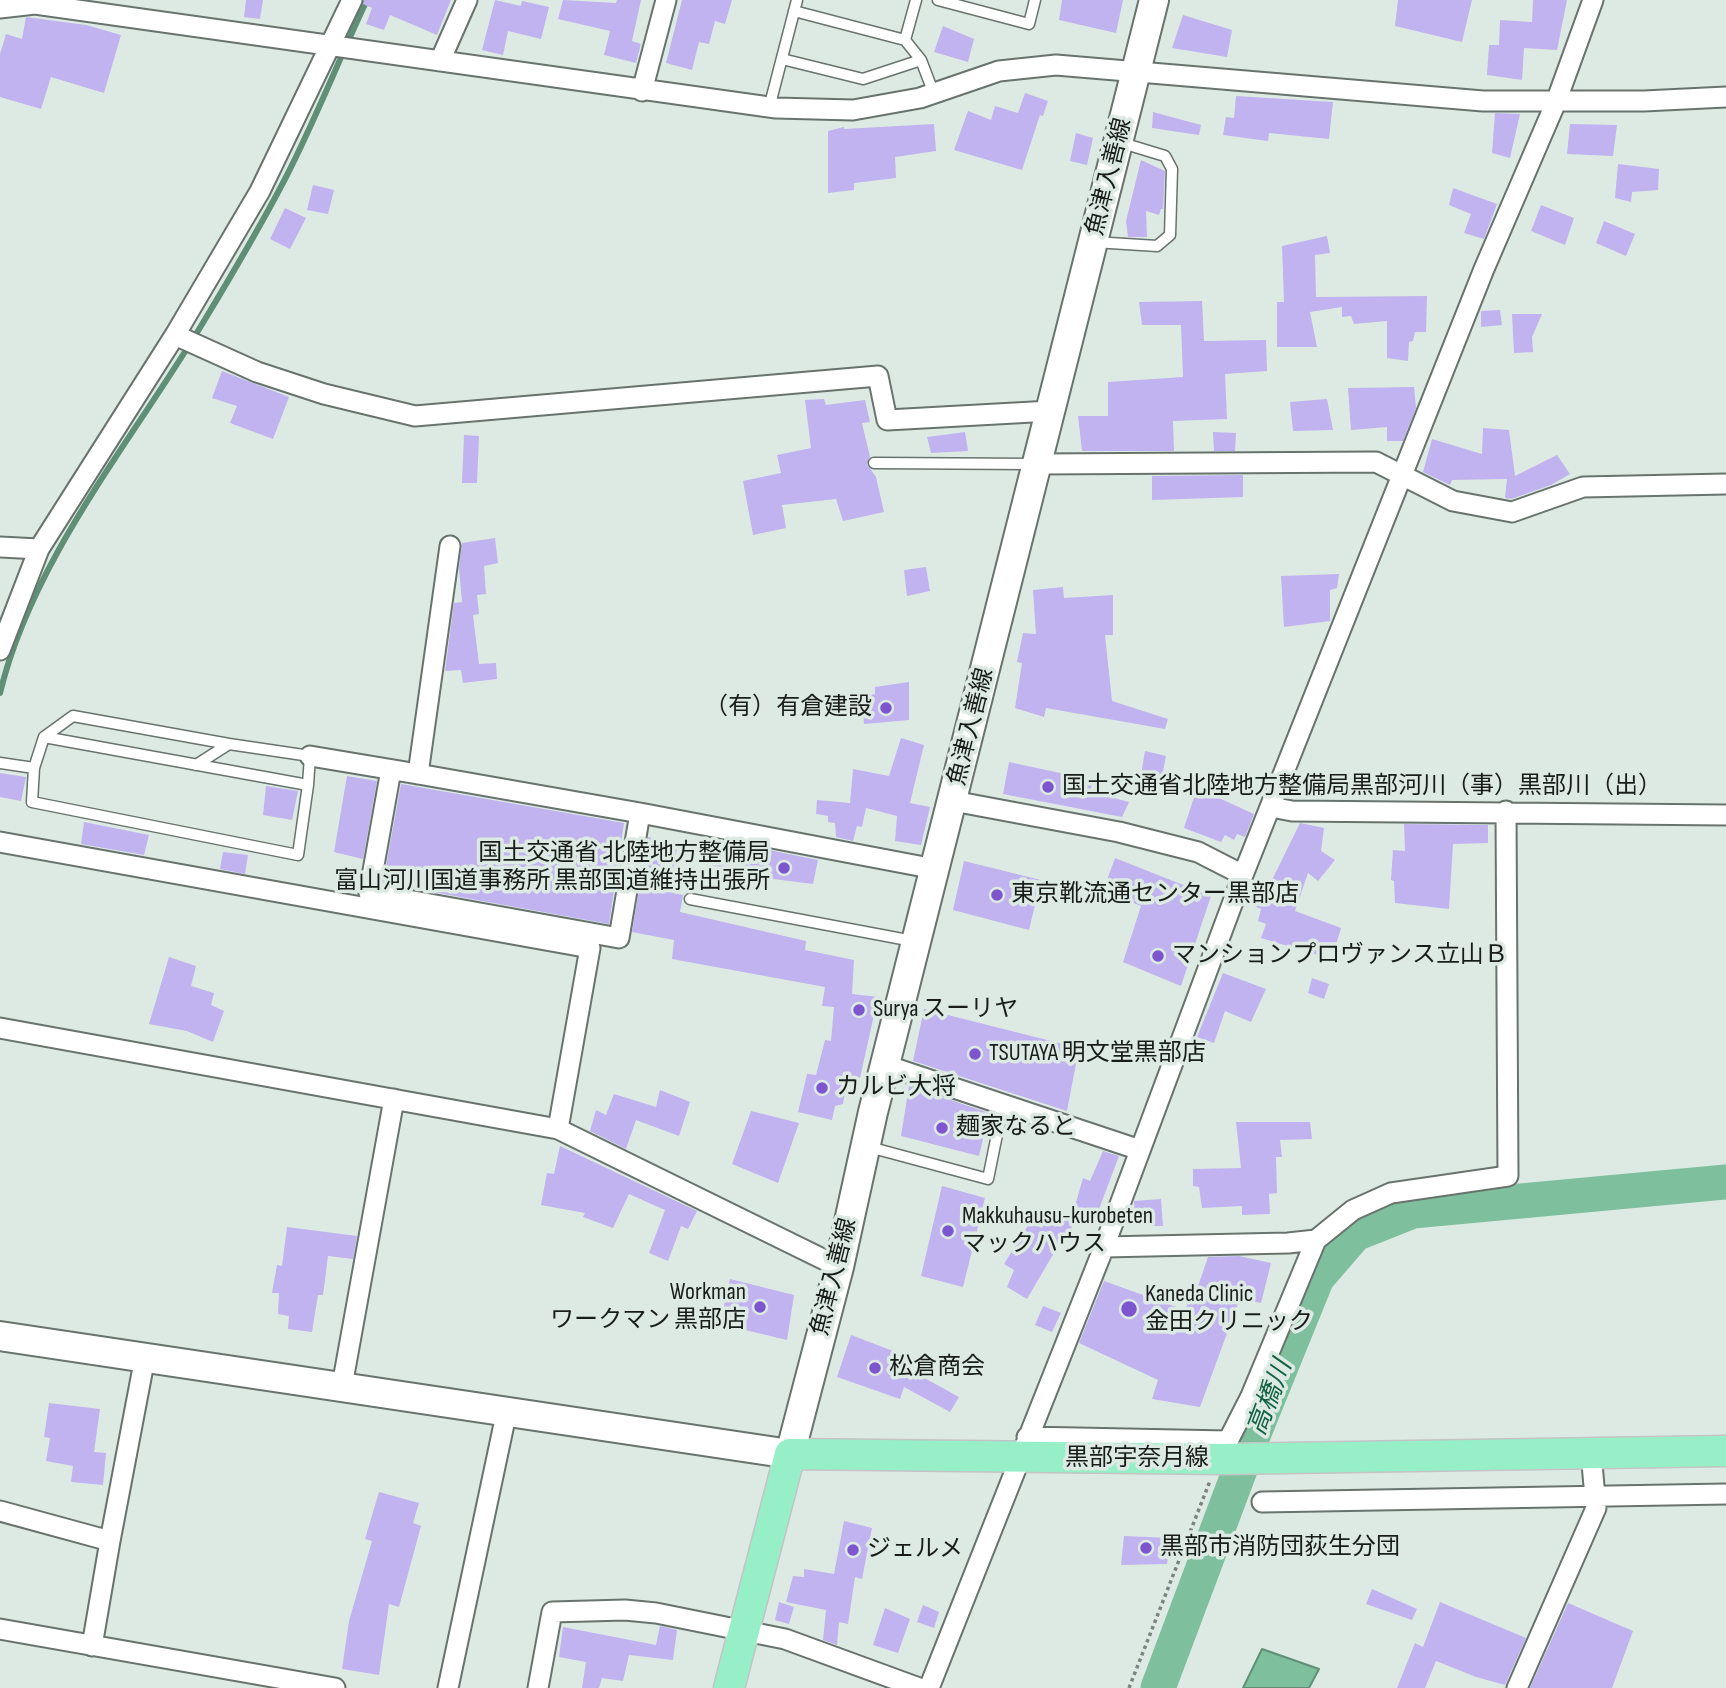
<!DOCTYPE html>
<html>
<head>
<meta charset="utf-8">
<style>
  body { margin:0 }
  canvas { display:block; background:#ddeae3 }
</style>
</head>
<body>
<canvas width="1726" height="1688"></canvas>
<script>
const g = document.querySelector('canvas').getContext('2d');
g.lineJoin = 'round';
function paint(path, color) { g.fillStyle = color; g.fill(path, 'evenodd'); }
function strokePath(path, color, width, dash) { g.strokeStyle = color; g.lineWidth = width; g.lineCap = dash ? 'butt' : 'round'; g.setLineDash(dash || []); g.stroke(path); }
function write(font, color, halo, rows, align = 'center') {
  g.font = font + ' "Sofia Sans Condensed","Noto Sans JP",sans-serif'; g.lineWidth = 7; g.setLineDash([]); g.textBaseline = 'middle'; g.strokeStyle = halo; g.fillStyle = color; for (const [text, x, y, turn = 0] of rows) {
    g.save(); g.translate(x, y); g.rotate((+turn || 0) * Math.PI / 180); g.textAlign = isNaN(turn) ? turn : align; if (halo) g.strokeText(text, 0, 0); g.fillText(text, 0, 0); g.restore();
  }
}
const water = new Path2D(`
  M 1262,1649 L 1319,1669 L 1309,1688 L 1243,1688 Z`);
paint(water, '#7ec09e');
strokePath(water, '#5f8f76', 2);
strokePath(new Path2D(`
  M 0,693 C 32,560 131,442 201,326 C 230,278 259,229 285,179 C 315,121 339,59 367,0`), '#5f8f76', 6);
strokePath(new Path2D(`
  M 1158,1688 L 1250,1443 L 1317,1278 L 1355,1234 L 1413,1211 L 1726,1182`), '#7ec09e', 35);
paint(new Path2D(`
  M 246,0 L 263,0 L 260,19 L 244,17 Z
  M 364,0 L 451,0 L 437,35 L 390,15 L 384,30 L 366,24 L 372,8 L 363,4 Z
  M 495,0 L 521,6 L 522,1 L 549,7 L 541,39 L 508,31 L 503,55 L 482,50 Z
  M 563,0 L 616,3 L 617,0 L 641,0 L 632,41 L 641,44 L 636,63 L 604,55 L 610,31 L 558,19 Z
  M 682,0 L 732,0 L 725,24 L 715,21 L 709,44 L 699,42 L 692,70 L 666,63 Z
  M 1062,0 L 1123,0 L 1116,33 L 1059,20 Z
  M 1398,0 L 1472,0 L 1462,42 L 1395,26 Z
  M 1533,0 L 1567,0 L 1557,50 L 1524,48 L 1522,80 L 1487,75 L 1489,45 L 1499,45 L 1500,20 L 1532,22 Z
  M 1183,15 L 1232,30 L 1227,57 L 1172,48 Z
  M 26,17 L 86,25 L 121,35 L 104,93 L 51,77 L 41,109 L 0,97 L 0,54 L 6,34 L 22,39 Z
  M 943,26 L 974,39 L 968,62 L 934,52 Z
  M 1025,93 L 1048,101 L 1043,116 L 1040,115 L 1022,170 L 954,150 L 968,111 L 991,120 L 995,106 L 1018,113 Z
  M 1236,96 L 1333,102 L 1329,139 L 1269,133 L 1268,141 L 1223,135 L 1226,117 L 1234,118 Z
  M 1153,112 L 1201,125 L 1199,135 L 1152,128 Z
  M 1495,113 L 1520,114 L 1510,158 L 1492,153 Z
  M 934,124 L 936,151 L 895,157 L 896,178 L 854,183 L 854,190 L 828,193 L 828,131 L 844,127 L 844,129 Z
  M 1570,124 L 1617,125 L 1613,156 L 1567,154 Z
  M 1076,133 L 1093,138 L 1087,165 L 1070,161 Z
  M 1141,160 L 1165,171 L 1163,209 L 1161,209 L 1159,215 L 1146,211 L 1147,237 L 1128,237 L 1126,221 Z
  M 1618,164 L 1659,169 L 1658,190 L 1632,192 L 1631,202 L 1615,198 Z
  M 313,185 L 334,190 L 328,214 L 307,210 Z
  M 1453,188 L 1497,204 L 1484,239 L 1464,233 L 1471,214 L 1449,205 Z
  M 1541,205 L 1574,218 L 1565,245 L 1531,231 Z
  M 285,208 L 306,218 L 290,249 L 270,239 Z
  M 1604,221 L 1635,234 L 1626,256 L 1596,243 Z
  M 1327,236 L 1330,253 L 1315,255 L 1316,297 L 1427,296 L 1426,332 L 1415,332 L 1413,341 L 1409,342 L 1408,361 L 1387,358 L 1387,321 L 1354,324 L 1351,316 L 1342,317 L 1342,307 L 1310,312 L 1317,347 L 1277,347 L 1277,302 L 1284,302 L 1282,246 Z
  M 1202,301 L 1204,341 L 1266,340 L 1267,371 L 1225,374 L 1227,419 L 1173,421 L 1174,451 L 1082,451 L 1078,416 L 1108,416 L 1108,382 L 1183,377 L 1181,325 L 1142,325 L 1139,302 Z
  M 1500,310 L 1502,325 L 1481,327 L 1481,311 Z
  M 1512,314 L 1542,314 L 1532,337 L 1533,352 L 1514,353 Z
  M 222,371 L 289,397 L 273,439 L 230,423 L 237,406 L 212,398 Z
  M 1414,387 L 1416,408 L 1403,441 L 1387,441 L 1387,427 L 1351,430 L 1348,388 Z
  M 824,399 L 826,405 L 865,400 L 870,422 L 862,423 L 870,457 L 867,464 L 876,477 L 884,512 L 843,521 L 836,499 L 782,505 L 786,528 L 753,535 L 743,481 L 781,473 L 777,455 L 811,448 L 805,400 Z
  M 1327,399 L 1333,430 L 1293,431 L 1290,402 Z
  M 1483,428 L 1509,430 L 1515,476 L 1557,455 L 1570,474 L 1551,485 L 1511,499 L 1505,498 L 1507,479 L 1452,480 L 1450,485 L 1423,472 L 1432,439 L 1482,454 Z
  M 965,432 L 968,451 L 931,453 L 927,437 Z
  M 1213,432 L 1236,433 L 1235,451 L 1214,451 Z
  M 464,435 L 479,436 L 477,483 L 462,483 Z
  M 1243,475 L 1243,497 L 1152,500 L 1152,476 Z
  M 495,538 L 498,563 L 484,566 L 486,594 L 477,595 L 479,614 L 473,615 L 479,664 L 496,663 L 497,679 L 463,683 L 461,670 L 445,671 L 454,603 L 462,602 L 459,568 L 462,543 Z
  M 926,567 L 930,591 L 907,596 L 904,570 Z
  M 1339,574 L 1337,588 L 1330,590 L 1330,621 L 1284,627 L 1281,576 Z
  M 1063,587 L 1064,598 L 1113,595 L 1113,635 L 1105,635 L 1112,701 L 1168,719 L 1165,729 L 1046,708 L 1044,717 L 1015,708 L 1022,663 L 1017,662 L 1023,633 L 1036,634 L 1033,590 Z
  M 909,682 L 909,720 L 864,724 L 862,697 L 875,694 L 875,687 Z
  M 901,738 L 924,745 L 910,803 L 930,807 L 921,845 L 895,841 L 897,816 L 866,808 L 862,827 L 857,826 L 853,841 L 836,837 L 835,823 L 828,822 L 828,816 L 816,814 L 817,800 L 850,803 L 853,769 L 889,776 Z
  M 1145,751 L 1166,756 L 1160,786 L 1140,781 Z
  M 1009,762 L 1093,780 L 1090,792 L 1129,802 L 1122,817 L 1003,794 Z
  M 0,773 L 26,777 L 21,801 L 0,797 Z
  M 347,776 L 377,781 L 363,859 L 334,852 Z
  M 401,784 L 624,823 L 609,924 L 383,883 Z
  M 266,786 L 298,791 L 292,820 L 263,815 Z
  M 1197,788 L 1254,814 L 1245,837 L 1237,834 L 1234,840 L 1225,835 L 1221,842 L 1184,828 Z
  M 84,822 L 149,835 L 144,855 L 81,844 Z
  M 1300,823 L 1324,828 L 1321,851 L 1335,860 L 1318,881 L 1308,873 L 1295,911 L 1341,928 L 1334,951 L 1324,948 L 1321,956 L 1261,938 L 1266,924 L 1258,921 L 1261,909 L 1252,905 L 1259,880 L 1270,884 Z
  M 1404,824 L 1488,825 L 1488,843 L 1453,844 L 1449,909 L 1395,903 L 1394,881 L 1391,880 L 1393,850 L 1405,851 Z
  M 648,837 L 678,843 L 669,892 L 683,895 L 680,912 L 806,941 L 805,950 L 854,960 L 852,994 L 878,997 L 860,1078 L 848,1076 L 843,1104 L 835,1106 L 832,1120 L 798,1112 L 807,1074 L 816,1075 L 825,1040 L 831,1041 L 834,1007 L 822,1006 L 825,987 L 672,959 L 674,940 L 632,932 Z
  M 710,844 L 753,850 L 754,847 L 818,860 L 813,884 L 750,876 L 751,871 L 707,865 Z
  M 223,852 L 248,855 L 245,874 L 220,869 Z
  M 1115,858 L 1211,896 L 1181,986 L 1123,962 L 1141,906 L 1103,891 Z
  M 964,861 L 1041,880 L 1029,930 L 953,910 Z
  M 169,957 L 196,966 L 191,986 L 214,993 L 211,1005 L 224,1011 L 213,1042 L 187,1031 L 149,1024 Z
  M 1223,973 L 1266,989 L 1251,1022 L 1225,1011 L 1214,1043 L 1197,1037 Z
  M 1312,978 L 1329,984 L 1324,999 L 1308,993 Z
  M 924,1009 L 1079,1048 L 1067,1111 L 913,1061 Z
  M 909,1086 L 989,1113 L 979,1156 L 901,1136 Z
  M 660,1090 L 690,1102 L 679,1136 L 636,1120 L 626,1149 L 590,1131 L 596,1110 L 606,1115 L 614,1094 L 656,1107 Z
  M 751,1111 L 799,1123 L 778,1183 L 732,1164 Z
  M 1236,1122 L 1310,1122 L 1312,1139 L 1280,1140 L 1282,1157 L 1276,1157 L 1277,1193 L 1269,1194 L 1270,1214 L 1242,1215 L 1242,1206 L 1202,1208 L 1199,1187 L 1193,1186 L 1193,1169 L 1241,1168 Z
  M 560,1146 L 697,1211 L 688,1229 L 681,1226 L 668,1261 L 649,1253 L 665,1210 L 629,1194 L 613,1228 L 583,1217 L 585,1213 L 541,1205 L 547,1173 L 554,1174 Z
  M 1103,1151 L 1119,1156 L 1096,1217 L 1075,1206 L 1083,1178 L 1090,1181 Z
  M 942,1186 L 985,1198 L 963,1287 L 921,1276 Z
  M 1161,1199 L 1163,1226 L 1136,1226 L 1134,1201 Z
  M 1051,1210 L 1075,1222 L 1067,1235 L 1065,1234 L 1027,1299 L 1007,1287 L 1014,1270 L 1004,1264 L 1030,1222 L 1042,1228 Z
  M 287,1227 L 357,1236 L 353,1259 L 328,1256 L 323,1295 L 318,1295 L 312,1332 L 288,1329 L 289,1316 L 278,1314 L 279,1293 L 272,1293 L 277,1265 L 282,1266 Z
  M 1239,1256 L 1271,1263 L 1261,1303 L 1240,1298 L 1200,1407 L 1152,1399 L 1158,1380 L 1079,1343 L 1104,1281 L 1185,1310 L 1189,1300 L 1193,1301 L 1208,1257 Z
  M 730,1279 L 794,1295 L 787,1340 L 720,1324 Z
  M 1043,1306 L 1061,1313 L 1052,1332 L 1035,1325 Z
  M 851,1335 L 914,1359 L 910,1370 L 959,1397 L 950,1412 L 904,1387 L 900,1399 L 837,1377 Z
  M 49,1403 L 100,1409 L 94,1452 L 106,1453 L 103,1485 L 71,1482 L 73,1466 L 46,1461 L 50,1438 L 44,1437 Z
  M 379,1492 L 419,1503 L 413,1523 L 421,1526 L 399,1607 L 389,1604 L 379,1675 L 342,1669 L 349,1621 L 372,1541 L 365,1539 Z
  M 844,1521 L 872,1528 L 862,1579 L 855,1577 L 848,1624 L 839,1622 L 837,1645 L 823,1640 L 826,1610 L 786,1602 L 793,1576 L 804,1577 L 804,1569 L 834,1574 Z
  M 1124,1536 L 1171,1538 L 1167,1564 L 1121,1565 Z
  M 1372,1589 L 1417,1609 L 1412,1620 L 1366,1604 Z
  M 779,1602 L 794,1607 L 789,1624 L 775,1620 Z
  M 1440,1602 L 1526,1638 L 1505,1685 L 1476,1677 L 1436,1661 L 1425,1688 L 1397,1688 L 1415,1643 L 1423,1647 Z
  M 1568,1603 L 1633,1631 L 1612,1688 L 1530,1688 Z
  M 923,1605 L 939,1612 L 934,1628 L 917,1622 Z
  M 885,1608 L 910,1619 L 898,1653 L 873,1645 Z
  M 660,1626 L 677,1630 L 673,1660 L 629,1655 L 623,1681 L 602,1678 L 599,1688 L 582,1688 L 586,1662 L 559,1657 L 563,1627 L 656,1645 Z`), '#c1b3ef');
const lane = new Path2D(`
  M 938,0 L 1029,24 L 1035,0
  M 794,11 L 905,40 L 916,0
  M 905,40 L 921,60
  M 782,59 L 863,79 L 921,60 L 934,94
  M 769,108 L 797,0
  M 1094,242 L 1157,246 L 1170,235 L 1172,169 L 1165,156 L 1119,142
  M 874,463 L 1034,464
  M 44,737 L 308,785 L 298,855 L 32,802 L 34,768 Z
  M 44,737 L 73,716 L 229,744 L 196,765
  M 229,744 L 310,756 L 308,785
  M 0,763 L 34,768
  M 690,899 L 913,941
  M 869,1147 L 988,1179 L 1003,1105`);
const street = new Path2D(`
  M 0,8 L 35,4 L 776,108 L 853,110 L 920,98 L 999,71 L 1056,65 L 1483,101 L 1644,101 L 1726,97
  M 440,61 L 467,0
  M 642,91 L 666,0
  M 175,335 L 257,372 L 324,394 L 415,416 L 878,376 L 887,420 L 1051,411
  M 1038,464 L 1376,462 L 1453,501 L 1512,512 L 1583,487 L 1726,484
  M 0,547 L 39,549
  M 0,650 L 39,549 L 175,335 L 260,191 L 352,0
  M 310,756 L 418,774 L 640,813 L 619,938 L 369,893 L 391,770
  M 418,774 L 450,546
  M 953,801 L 1119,832 L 1198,852 L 1243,875
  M 1271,807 L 1292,811 L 1726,815
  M 640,813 L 935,869
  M 0,842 L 590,948 L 558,1129
  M 0,1028 L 558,1129 L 839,1267
  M 885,1065 L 1140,1150
  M 1104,1247 L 1288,1243 L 1316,1240 L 1353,1210 L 1391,1193 L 1508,1176 L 1506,811
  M 342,1386 L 394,1099
  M 1027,1437 L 1228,1441 L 1251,1396 L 1316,1240
  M 1262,1502 L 1726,1494
  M 0,1511 L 110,1541 L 92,1646
  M 110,1541 L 145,1357
  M 0,1629 L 335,1688
  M 448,1688 L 507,1410
  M 538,1688 L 552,1612 L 625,1610 L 656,1613 L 785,1639 L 919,1688
  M 929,1688 L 1104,1247 L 1243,875 L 1484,269 L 1556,102 L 1593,0
  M 1517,1688 L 1596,1508 L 1591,1453`);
const secondary = new Path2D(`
  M 0,1336 L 790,1454 L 839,1267 L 873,1112 L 1154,0`);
const primary = new Path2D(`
  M 729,1688 L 790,1454 L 1224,1459 L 1726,1451`);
strokePath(lane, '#68736d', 13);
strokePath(street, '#68736d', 23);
strokePath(secondary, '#68736d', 32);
strokePath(primary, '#c3c4c3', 33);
strokePath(new Path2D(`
  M 1129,1688 L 1210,1481`), '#7b847f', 3.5, [3.5, 3.5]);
strokePath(lane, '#fff', 10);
strokePath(street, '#fff', 19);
strokePath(secondary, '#fff', 28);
strokePath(primary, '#97efc8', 30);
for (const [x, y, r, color] of [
  [886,708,7,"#7d55ce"],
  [1048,787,7,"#7d55ce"],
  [784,868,7,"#7d55ce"],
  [997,895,7,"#7d55ce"],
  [1158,956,7,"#7d55ce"],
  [859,1010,7,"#7d55ce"],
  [975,1054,7,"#7d55ce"],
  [822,1088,7,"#7d55ce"],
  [942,1128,7,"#7d55ce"],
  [948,1231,7,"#7d55ce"],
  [760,1307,7,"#7d55ce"],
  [1129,1309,9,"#7d55ce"],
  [875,1368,7,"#7d55ce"],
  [1146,1548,7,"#7d55ce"],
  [853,1550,7,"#7d55ce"]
]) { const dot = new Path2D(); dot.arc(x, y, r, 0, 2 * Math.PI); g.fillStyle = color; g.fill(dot); strokePath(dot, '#ddeae3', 2.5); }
write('24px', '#181d1a', '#ddeae3', [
  ["魚津入善線",1110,177,-76],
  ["魚津入善線",972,727,-76],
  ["魚津入善線",835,1277,-76],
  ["黒部宇奈月線",1137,1459]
]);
write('24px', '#181d1a', '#ddeae3', [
  ["（有）有倉建設",872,708,"right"],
  ["国土交通省北陸地方整備局黒部河川（事）黒部川（出）",1062,787],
  ["国土交通省 北陸地方整備局",770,854,"right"],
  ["富山河川国道事務所 黒部国道維持出張所",770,882,"right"],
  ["東京靴流通センター黒部店",1011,895],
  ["マンションプロヴァンス立山Ｂ",1172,956],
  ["Surya スーリヤ",873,1010],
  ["TSUTAYA 明文堂黒部店",989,1054],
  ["カルビ大将",836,1088],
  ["麺家なると",956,1128],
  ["Makkuhausu-kurobeten",962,1217],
  ["マックハウス",962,1245],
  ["Workman",746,1293,"right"],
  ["ワークマン 黒部店",746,1321,"right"],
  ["Kaneda Clinic",1145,1295],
  ["金田クリニック",1145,1323],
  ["松倉商会",889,1368],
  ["黒部市消防団荻生分団",1160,1548],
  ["ジェルメ",867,1550]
], 'left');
write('italic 26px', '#126242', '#ddeae3', [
  ["高橋川",1271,1398,-69]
]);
</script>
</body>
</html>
